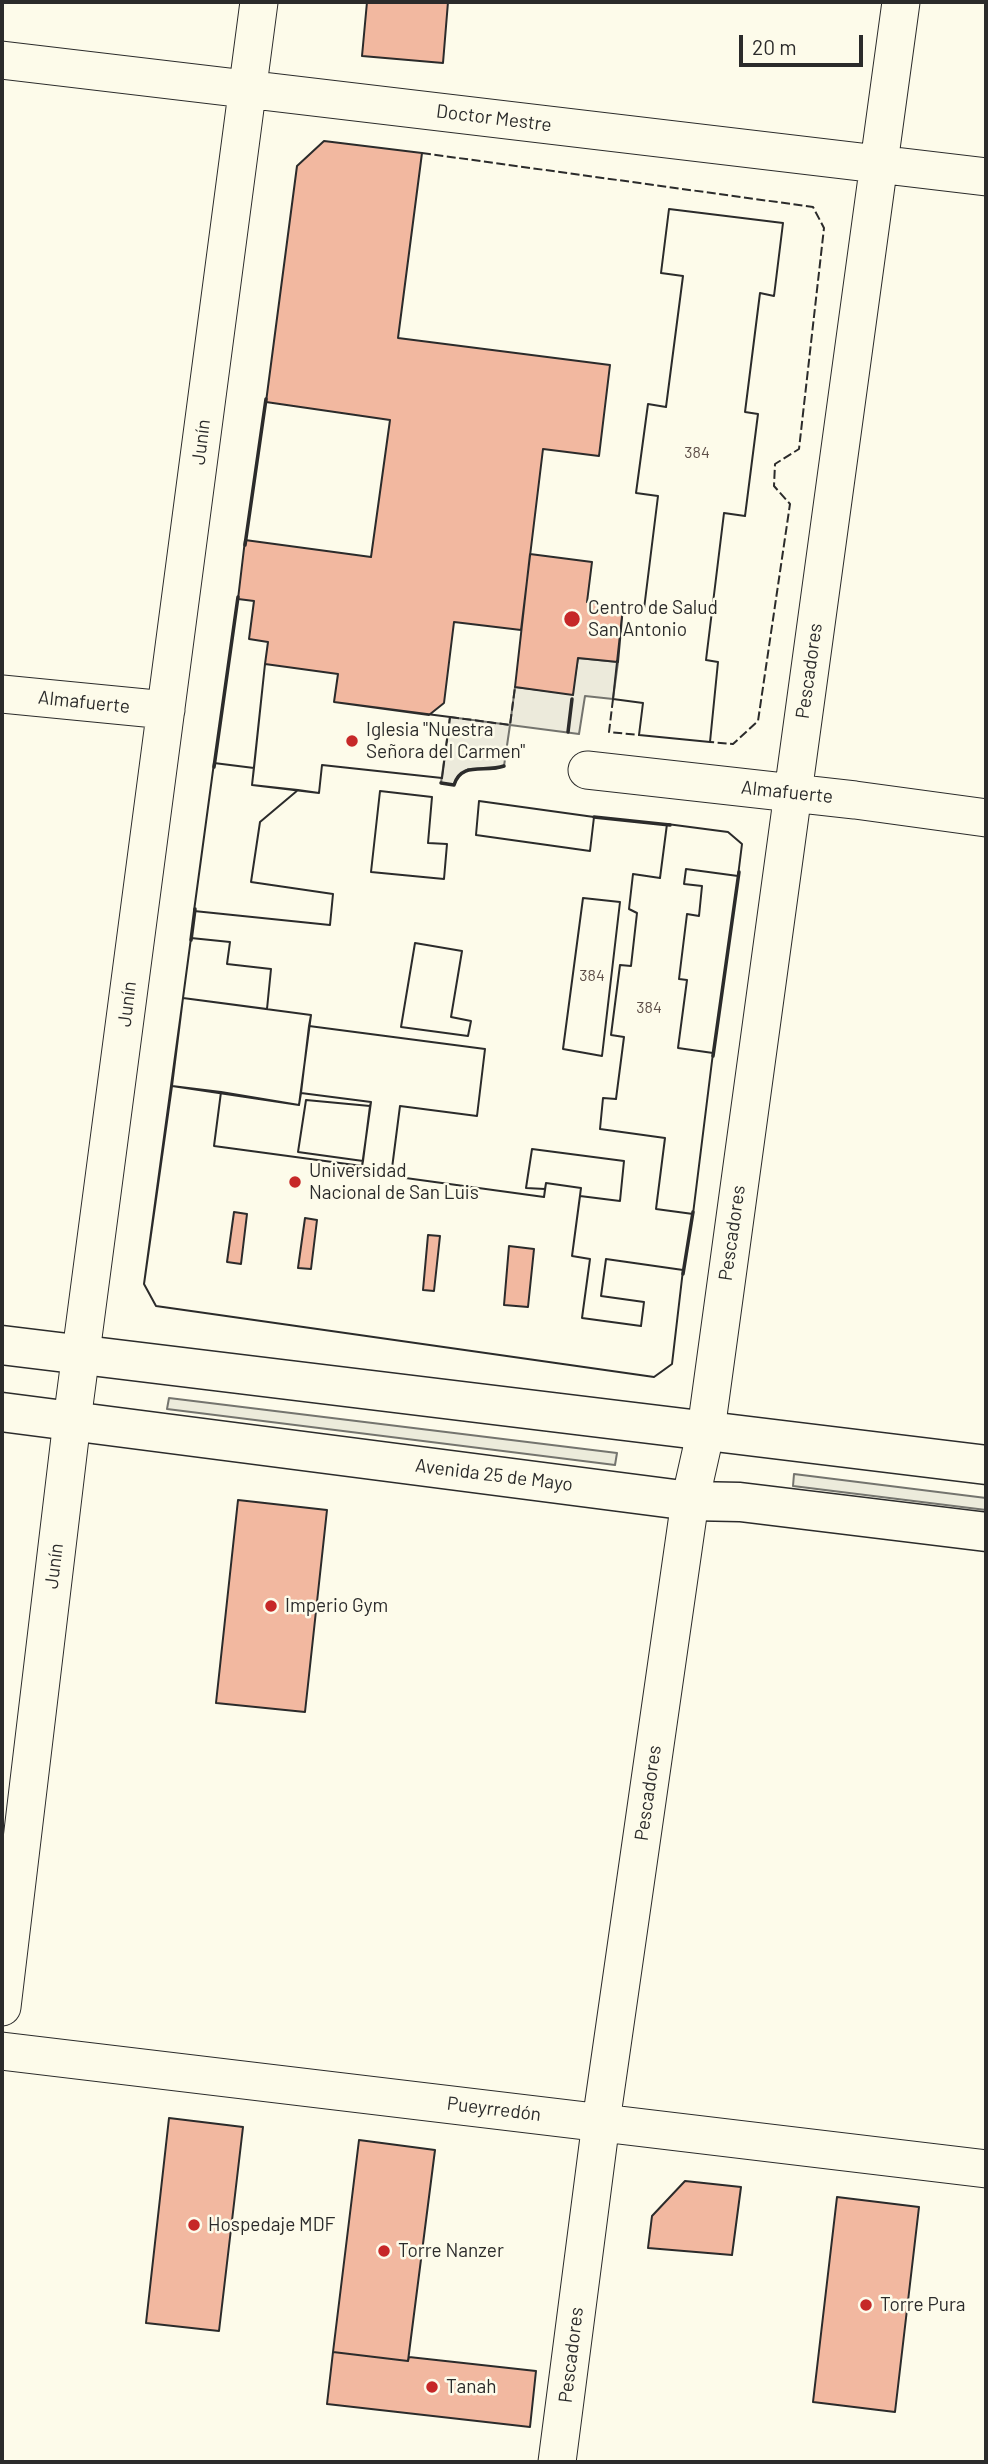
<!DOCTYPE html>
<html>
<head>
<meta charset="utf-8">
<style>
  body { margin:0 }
  #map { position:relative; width:988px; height:2464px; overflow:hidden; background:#fdfbea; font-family:Barlow,sans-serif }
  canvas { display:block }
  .frame { position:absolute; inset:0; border:4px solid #2b2b2b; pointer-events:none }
  .scale { position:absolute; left:739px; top:35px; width:124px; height:32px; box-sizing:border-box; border:4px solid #2b2b2b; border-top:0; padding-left:9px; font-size:21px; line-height:24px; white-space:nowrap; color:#2b2b2b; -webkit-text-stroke:5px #fdfbea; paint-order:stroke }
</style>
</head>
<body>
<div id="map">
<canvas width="988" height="2464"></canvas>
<div class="frame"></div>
<div class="scale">20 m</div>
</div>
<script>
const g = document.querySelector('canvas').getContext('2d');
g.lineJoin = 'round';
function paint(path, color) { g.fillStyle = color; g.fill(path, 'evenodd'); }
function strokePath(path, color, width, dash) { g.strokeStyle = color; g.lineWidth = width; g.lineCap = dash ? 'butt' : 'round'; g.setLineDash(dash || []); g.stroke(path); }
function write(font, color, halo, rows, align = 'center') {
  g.font = font + ' Barlow,sans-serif'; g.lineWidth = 5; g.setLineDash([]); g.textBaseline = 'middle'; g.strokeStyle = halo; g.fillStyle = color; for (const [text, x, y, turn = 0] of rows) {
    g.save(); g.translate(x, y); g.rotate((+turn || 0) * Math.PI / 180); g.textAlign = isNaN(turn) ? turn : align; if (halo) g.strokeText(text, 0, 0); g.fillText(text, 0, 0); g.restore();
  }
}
const green = new Path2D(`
  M 169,1398 L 617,1453 L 615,1465 L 167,1409 Z
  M 794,1474 L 986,1498 L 986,1510 L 793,1486 Z`);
paint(green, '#ecebdb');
strokePath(green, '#74746e', 2);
const parking = new Path2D(`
  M 578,658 L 618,662 L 613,699 L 585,696 L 579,734 L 510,725 L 504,766 L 494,769 L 468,769 L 458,776 L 454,785 L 441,783 L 450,717 L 510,725 L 515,687 L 572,694 Z`);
paint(parking, '#eceadb');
strokePath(parking, '#74746e', 2);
const building = new Path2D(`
  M 367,2 L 448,2 L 443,63 L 362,56 Z
  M 324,141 L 422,153 L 398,338 L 610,365 L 599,456 L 543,449 L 521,630 L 454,622 L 444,703 L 429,715 L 334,702 L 338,674 L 265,664 L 268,642 L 249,639 L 254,601 L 238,599 L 245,540 L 371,557 L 390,420 L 266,402 L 297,166 Z
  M 669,209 L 783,223 L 774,296 L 760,293 L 745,412 L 758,414 L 745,516 L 724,513 L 706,660 L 718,662 L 710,742 L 639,735 L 643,703 L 613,699 L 623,607 L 644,609 L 658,496 L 636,493 L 648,404 L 666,407 L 683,276 L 661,273 Z
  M 669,209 L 783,223 L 774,296 L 760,293 L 745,412 L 758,414 L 745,516 L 724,513 L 706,660 L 718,662 L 710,742 L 639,735 L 643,703 L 613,699 L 623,607 L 644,609 L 658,496 L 636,493 L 648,404 L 666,407 L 683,276 L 661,273 Z
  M 530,554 L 592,562 L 587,602 L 623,607 L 618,662 L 578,658 L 573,695 L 515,687 Z
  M 265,664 L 338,674 L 334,702 L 450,717 L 442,778 L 322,765 L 319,793 L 298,790 L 260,822 L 251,882 L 333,894 L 330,925 L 194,911 L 214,763 L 254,768 Z
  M 265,664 L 338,674 L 334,702 L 450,717 L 442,778 L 322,765 L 319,793 L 252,785 Z
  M 214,763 L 254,768 L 252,785 L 298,790 L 260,822 L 251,882 L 333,894 L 330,925 L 194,911 Z
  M 380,791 L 432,797 L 428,843 L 447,844 L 444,879 L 371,872 Z
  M 380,791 L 432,797 L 428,843 L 447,844 L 444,879 L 371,872 Z
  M 479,801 L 594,817 L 590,851 L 476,835 Z
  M 479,801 L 594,817 L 590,851 L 476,835 Z
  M 667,824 L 728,832 L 742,844 L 738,876 L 686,869 L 684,884 L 702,886 L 699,916 L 687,914 L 679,979 L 687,980 L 678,1048 L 713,1053 L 693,1214 L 656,1209 L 665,1138 L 600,1129 L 603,1098 L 616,1099 L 624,1037 L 611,1035 L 620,965 L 631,966 L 637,913 L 629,909 L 633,874 L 660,878 Z
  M 667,824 L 728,832 L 742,844 L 738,876 L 686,869 L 684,884 L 702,886 L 699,916 L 687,914 L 679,979 L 687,980 L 678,1048 L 713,1053 L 693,1214 L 656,1209 L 665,1138 L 600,1129 L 603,1098 L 616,1099 L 624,1037 L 611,1035 L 620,965 L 631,966 L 637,913 L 629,909 L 633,874 L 660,878 Z
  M 583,898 L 620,902 L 602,1056 L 563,1049 Z
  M 583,898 L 620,902 L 602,1056 L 563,1049 Z
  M 191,938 L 230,942 L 227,964 L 271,969 L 267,1009 L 183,998 Z
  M 191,938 L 230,942 L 227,964 L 271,969 L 267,1009 L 183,998 Z
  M 415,943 L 462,951 L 451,1017 L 471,1021 L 468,1036 L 401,1027 Z
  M 415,943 L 462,951 L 451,1017 L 471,1021 L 468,1036 L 401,1027 Z
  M 183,998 L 311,1015 L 309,1026 L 485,1049 L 477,1116 L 400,1106 L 391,1176 L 544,1197 L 545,1189 L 526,1188 L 532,1149 L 624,1161 L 620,1201 L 580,1196 L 572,1256 L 590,1259 L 582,1318 L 641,1326 L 644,1302 L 601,1296 L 606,1259 L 683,1270 L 672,1364 L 654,1377 L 156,1306 L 144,1284 ZM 221,1092 L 299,1105 L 301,1093 L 371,1102 L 370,1106 L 306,1100 L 298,1152 L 363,1161 L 362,1166 L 214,1146 ZM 234,1212 L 247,1214 L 241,1264 L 227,1262 ZM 305,1218 L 317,1220 L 311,1269 L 298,1268 ZM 428,1235 L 440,1236 L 434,1291 L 423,1290 ZM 509,1246 L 534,1249 L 528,1307 L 504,1305 Z
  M 183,998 L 311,1015 L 299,1105 L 172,1086 Z
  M 309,1026 L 485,1049 L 477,1116 L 400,1106 L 391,1176 L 544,1197 L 546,1183 L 581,1188 L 572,1256 L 590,1259 L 582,1318 L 641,1326 L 644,1302 L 601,1296 L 606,1259 L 683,1270 L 672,1364 L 654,1377 L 156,1306 L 144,1284 L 172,1086 L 221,1092 L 214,1146 L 362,1166 L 371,1102 L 301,1093 Z
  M 306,1100 L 370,1106 L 363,1161 L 298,1152 Z
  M 532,1149 L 624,1161 L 620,1201 L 580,1196 L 581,1188 L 546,1183 L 545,1189 L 526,1188 Z
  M 238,1500 L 327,1510 L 305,1712 L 216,1703 Z
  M 169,2118 L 243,2127 L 219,2331 L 146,2323 Z
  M 359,2140 L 435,2150 L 408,2361 L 333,2352 Z
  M 685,2181 L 741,2187 L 732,2255 L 648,2248 L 652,2216 Z
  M 837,2197 L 919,2207 L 895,2412 L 813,2402 Z
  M 333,2352 L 408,2361 L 409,2357 L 536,2371 L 530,2427 L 327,2404 Z`);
paint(building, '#f2b8a0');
strokePath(building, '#2b2b2b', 2);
const minor = new Path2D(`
  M 2,60 L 986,177
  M 2,694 L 166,710
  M 587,770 L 855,800 L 986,818
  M 2,2007 L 72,1421 L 259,2
  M 2,2051 L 986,2169
  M 557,2462 L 601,2122 L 690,1501 L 706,1430 L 901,2`);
const primary = new Path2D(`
  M 2,1345 L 986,1465
  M 2,1412 L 690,1501 L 740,1502 L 986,1532`);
strokePath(minor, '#2b2b2b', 39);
strokePath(primary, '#2b2b2b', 41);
strokePath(minor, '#fdfbea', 37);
strokePath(primary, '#fdfbea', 38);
strokePath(new Path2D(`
  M 422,153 L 813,207 L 824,228 L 799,449 L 775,464 L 774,486 L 790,504 L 758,721 L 733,744 L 710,742
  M 613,699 L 609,732 L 639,735
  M 450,717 L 510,725 L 515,687`), '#2b2b2b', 2, [9, 3.5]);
strokePath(new Path2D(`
  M 245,545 L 266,399
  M 568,732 L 572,699
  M 214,767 L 238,597
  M 441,783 L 454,785 C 461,761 485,773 504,766
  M 594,817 L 670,825
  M 191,940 L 195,909
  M 713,1056 L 739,872
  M 683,1274 L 693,1212`), '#2b2b2b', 3.5);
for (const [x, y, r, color] of [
  [572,619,9,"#c62828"],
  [352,741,7,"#c62828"],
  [295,1182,7,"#c62828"],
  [271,1606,7,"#c62828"],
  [194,2225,7,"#c62828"],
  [384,2251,7,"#c62828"],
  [866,2305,7,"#c62828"],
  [432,2387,7,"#c62828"]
]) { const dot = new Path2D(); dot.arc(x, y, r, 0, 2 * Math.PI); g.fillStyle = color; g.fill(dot); strokePath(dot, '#fdfbea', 2.5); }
write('16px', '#5d4e48', null, [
  ["384",697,453],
  ["384",592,976],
  ["384",649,1008]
]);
write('19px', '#2b2b2b', '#fdfbea', [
  ["Doctor Mestre",494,118,7],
  ["Junín",201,442,-83],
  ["Pescadores",809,671,-82],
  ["Almafuerte",84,702,6],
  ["Almafuerte",787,792,6],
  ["Junín",127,1004,-83],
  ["Pescadores",732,1233,-82],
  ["Avenida 25 de Mayo",494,1475,7],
  ["Junín",54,1566,-83],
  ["Pescadores",648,1793,-82],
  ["Pueyrredón",494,2109,7],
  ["Pescadores",571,2355,-83]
]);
write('19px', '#2b2b2b', '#fdfbea', [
  ["Centro de Salud",588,608],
  ["San Antonio",588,630],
  ["Iglesia \"Nuestra",366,730],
  ["Señora del Carmen\"",366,752],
  ["Universidad",309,1171],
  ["Nacional de San Luis",309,1193],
  ["Imperio Gym",285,1606],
  ["Hospedaje MDF",208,2225],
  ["Torre Nanzer",398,2251],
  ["Torre Pura",880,2305],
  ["Tanah",446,2387]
], 'left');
</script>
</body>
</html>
